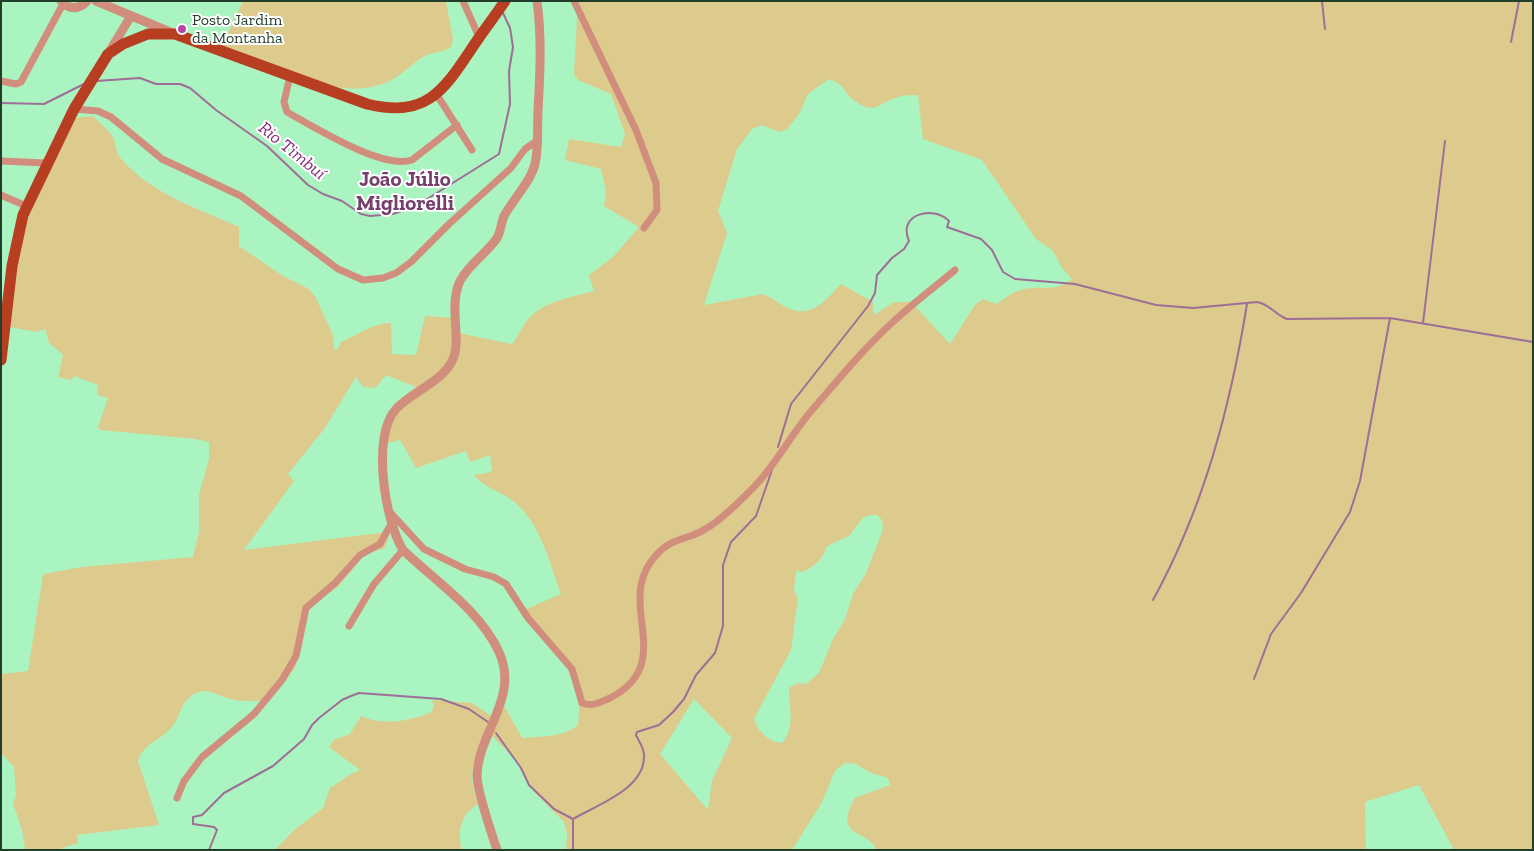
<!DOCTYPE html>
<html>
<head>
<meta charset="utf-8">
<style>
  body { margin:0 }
  #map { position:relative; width:1534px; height:851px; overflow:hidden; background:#aaf4c2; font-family:"Zilla Slab",serif }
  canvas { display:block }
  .frame { position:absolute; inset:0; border:2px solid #203e2a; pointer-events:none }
</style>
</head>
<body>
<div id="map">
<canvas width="1534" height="851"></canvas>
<div class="frame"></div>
</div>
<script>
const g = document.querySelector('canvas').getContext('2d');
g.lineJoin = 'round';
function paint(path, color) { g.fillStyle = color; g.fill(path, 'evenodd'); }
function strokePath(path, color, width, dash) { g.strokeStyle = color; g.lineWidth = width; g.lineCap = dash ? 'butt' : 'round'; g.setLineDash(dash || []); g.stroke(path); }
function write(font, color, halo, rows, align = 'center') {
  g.font = font + ' "Zilla Slab",serif'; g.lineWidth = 4; g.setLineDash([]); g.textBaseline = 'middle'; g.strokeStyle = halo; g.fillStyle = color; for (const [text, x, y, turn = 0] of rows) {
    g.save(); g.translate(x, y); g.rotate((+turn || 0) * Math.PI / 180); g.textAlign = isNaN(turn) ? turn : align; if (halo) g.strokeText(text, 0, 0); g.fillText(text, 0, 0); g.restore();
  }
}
paint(new Path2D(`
  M 243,1 L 446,1 L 453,39 L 451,47 C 442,53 431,52 423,57 C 410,65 399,78 385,83 C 336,103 268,65 221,48 Z
  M 578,1 L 1533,1 L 1533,850 L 1454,850 L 1419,785 L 1365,802 L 1366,850 L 876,850 C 871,830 831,839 855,798 L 890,785 L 888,778 L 871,773 L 856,764 L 845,763 L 835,771 L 821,804 L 792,850 L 566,850 L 567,834 L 564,822 L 534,792 L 518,762 L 491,735 C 472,765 466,769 478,804 C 461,815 457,830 462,850 L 275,850 L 293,831 L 323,808 L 330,788 L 351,774 L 360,770 L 329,747 L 334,740 L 350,734 L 361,716 C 382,726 409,721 430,713 L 434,707 L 432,700 L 472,703 L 491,716 L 501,700 L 522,738 C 541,736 562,738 578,725 C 586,678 550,645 524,610 L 561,594 C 549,562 541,523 513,501 C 500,491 485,488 474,475 L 487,473 L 492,470 L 490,455 L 470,462 L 466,451 L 416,468 L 400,440 L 380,445 C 378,418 396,402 416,387 L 386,375 L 375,388 L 363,387 L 356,377 L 325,428 L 288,474 L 294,481 L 244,550 L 387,532 L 389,536 L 385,548 L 365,554 L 339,586 L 314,603 L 307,613 L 302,647 L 295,668 L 269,700 C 257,701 245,702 234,700 C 216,696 203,683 188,699 C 179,708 179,721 170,729 C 158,742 144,743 138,761 L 159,825 L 77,835 L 78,843 L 57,850 L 25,849 L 22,830 L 13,803 L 16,796 L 14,767 L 1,753 L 1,674 L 28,671 L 43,574 L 82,567 L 193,557 L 199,532 L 199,495 L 209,459 L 209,442 L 195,439 L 100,430 L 98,427 L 108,398 L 97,395 L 98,385 L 74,376 L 71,380 L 58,377 L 63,355 L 49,343 L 45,329 L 36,332 L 10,327 L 20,237 L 53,158 L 76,118 L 93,116 C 99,123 108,129 112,136 C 117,144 115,153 122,160 C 154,195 197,208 239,227 L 239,246 L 283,276 L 309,289 L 316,298 L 333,335 L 334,349 L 337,350 L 341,342 C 358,335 372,323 391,323 L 392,354 L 416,355 L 425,316 L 453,318 L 458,333 L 512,344 C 519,336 522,326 529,318 C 545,301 572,297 594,291 L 589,275 L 613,257 L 639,227 L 604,206 L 606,191 L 601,169 L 565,160 L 569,139 L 621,147 L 625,134 L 611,94 L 578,80 L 574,74 ZM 829,79 C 846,85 842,91 855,101 C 875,116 880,102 898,97 C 904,95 911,95 918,95 L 923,139 L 982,160 L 1036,239 L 1053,251 L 1062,268 L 1072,279 C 1053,293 1045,285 1025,289 C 1013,291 1006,298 996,304 L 983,299 L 975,305 L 950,344 L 911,302 L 894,302 L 874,315 L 873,302 L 841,284 C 825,301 810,321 784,306 C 776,301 771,297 763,294 L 704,305 L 727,233 L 718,211 L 737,149 L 752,129 L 761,125 L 780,132 L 787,129 L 799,114 L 808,94 ZM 869,515 L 877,515 L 882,520 L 883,529 L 879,540 L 866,573 L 853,594 L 845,619 L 833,639 L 819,673 L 806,684 L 798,683 L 789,688 C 789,708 796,727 782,743 C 770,743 757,731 754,719 L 791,650 L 798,598 L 794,591 L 796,571 L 803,572 C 815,566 823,559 827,546 L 849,536 L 863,518 ZM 694,699 L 732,738 L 712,781 L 708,810 L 660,754 Z`), '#ddcb8e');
strokePath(new Path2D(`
  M 1322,1 L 1325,29
  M 1511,42 L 1519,1
  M 96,81 L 140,78 L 156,84 L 180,84 L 190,88 L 216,110 L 267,146 L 308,185 L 323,194 L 342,201 L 361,214 L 370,216 L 393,214 L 416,206 L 499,154 L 510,104 L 509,71 L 513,47 L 510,28 L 503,13
  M 1,103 L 44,104 L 84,84
  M 1423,323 L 1445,141
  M 778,447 L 791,404 L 868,306 L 875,293 L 877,275 L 892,258 L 904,249 L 909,241 C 897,214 933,205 949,221 L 947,227 L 981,239 L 992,250 L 1003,272 L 1015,279 L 1075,284 L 1156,305 L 1193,308 L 1257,302 C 1270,304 1275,315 1287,319 L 1390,318 L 1533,342
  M 1153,600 C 1204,507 1230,408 1247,304
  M 1254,679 L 1271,634 L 1301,593 L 1350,512 L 1360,481 L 1390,318
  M 496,733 L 521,768 L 529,785 L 554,809 L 573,819
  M 573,819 C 597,805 644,789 644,757 C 645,749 639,742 636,735 L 637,732 L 659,725 L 673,712 L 684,699 L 696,675 L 715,653 L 723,626 L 723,565 L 731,542 L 756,516 L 772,470
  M 573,820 L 573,850
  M 209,850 L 217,830 L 214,827 L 193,824 L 193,817 L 202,815 L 224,793 L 273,766 L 304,739 L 312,725 L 319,718 L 342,700 L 351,696 L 359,693 L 441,699 L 469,709 L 488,722`), '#9f6e96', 2);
strokePath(new Path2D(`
  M 463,1 L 479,37
  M 574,1 L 636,130 L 656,183 L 657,210 L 644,228
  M 290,76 L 284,102 L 287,112 C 314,127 383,170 412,160 L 457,125
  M 1,81 L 16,84 L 21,82 L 63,4
  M 437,95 L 472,150
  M 74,109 L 98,111 L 111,117 L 162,159 L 241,196 L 338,269 L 363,280 L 383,278 L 396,273 L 411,262 L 449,224 L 511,168 L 525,149 L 538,140
  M 1,161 L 46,163
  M 1,195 L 26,206
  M 389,511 L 424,549 L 465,569 L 494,577 L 506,584 L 528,618 L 572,669 L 582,703 C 592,707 601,702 610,698 C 676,664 619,608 650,563 C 669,535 684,543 707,528 C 721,520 735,506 747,494 C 773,470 789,437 812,410 C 838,380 864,348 894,321 C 913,303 935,287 955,270
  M 349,626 L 374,584 L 403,550
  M 177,798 L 184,781 L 202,757 L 254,714 L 282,680 L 296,656 L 306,608 L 335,583 L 360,555 L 380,544 L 391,524`), '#d18e7d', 7);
strokePath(new Path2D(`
  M 61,1 C 69,10 79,10 87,1
  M 96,1 L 170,32
  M 109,52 L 131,16
  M 497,850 C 492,835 477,790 477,776 C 478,732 520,698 499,652 C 480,610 435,581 403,550 C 385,521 371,436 396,409 C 413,391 443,382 453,359 C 462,338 448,307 460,281 C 469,264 487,253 497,238 C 501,231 501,223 504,216 C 513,199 530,183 535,164 C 539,147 537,128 538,111 C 540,73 542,39 537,1`), '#d18e7d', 9);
strokePath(new Path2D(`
  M 1,360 L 12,266 L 23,215 L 74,109 L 108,54 L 123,44 L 148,34 L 175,34 L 367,104 C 427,119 444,90 474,45 C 484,30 495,16 505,1`), '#b83e21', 11);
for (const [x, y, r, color] of [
  [182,29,5,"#b546a3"]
]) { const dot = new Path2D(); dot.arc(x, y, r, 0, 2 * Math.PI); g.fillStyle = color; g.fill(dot); strokePath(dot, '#fff', 2); }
write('16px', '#203e2a', '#fff', [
  ["Posto Jardim",192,20],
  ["da Montanha",192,38]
], 'left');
write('italic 18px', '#88277a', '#fff', [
  ["Rio Timbuí",292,151,39]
]);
write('bold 21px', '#763e6c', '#fff', [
  ["João Júlio",405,180],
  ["Migliorelli",405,204]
]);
</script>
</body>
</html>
